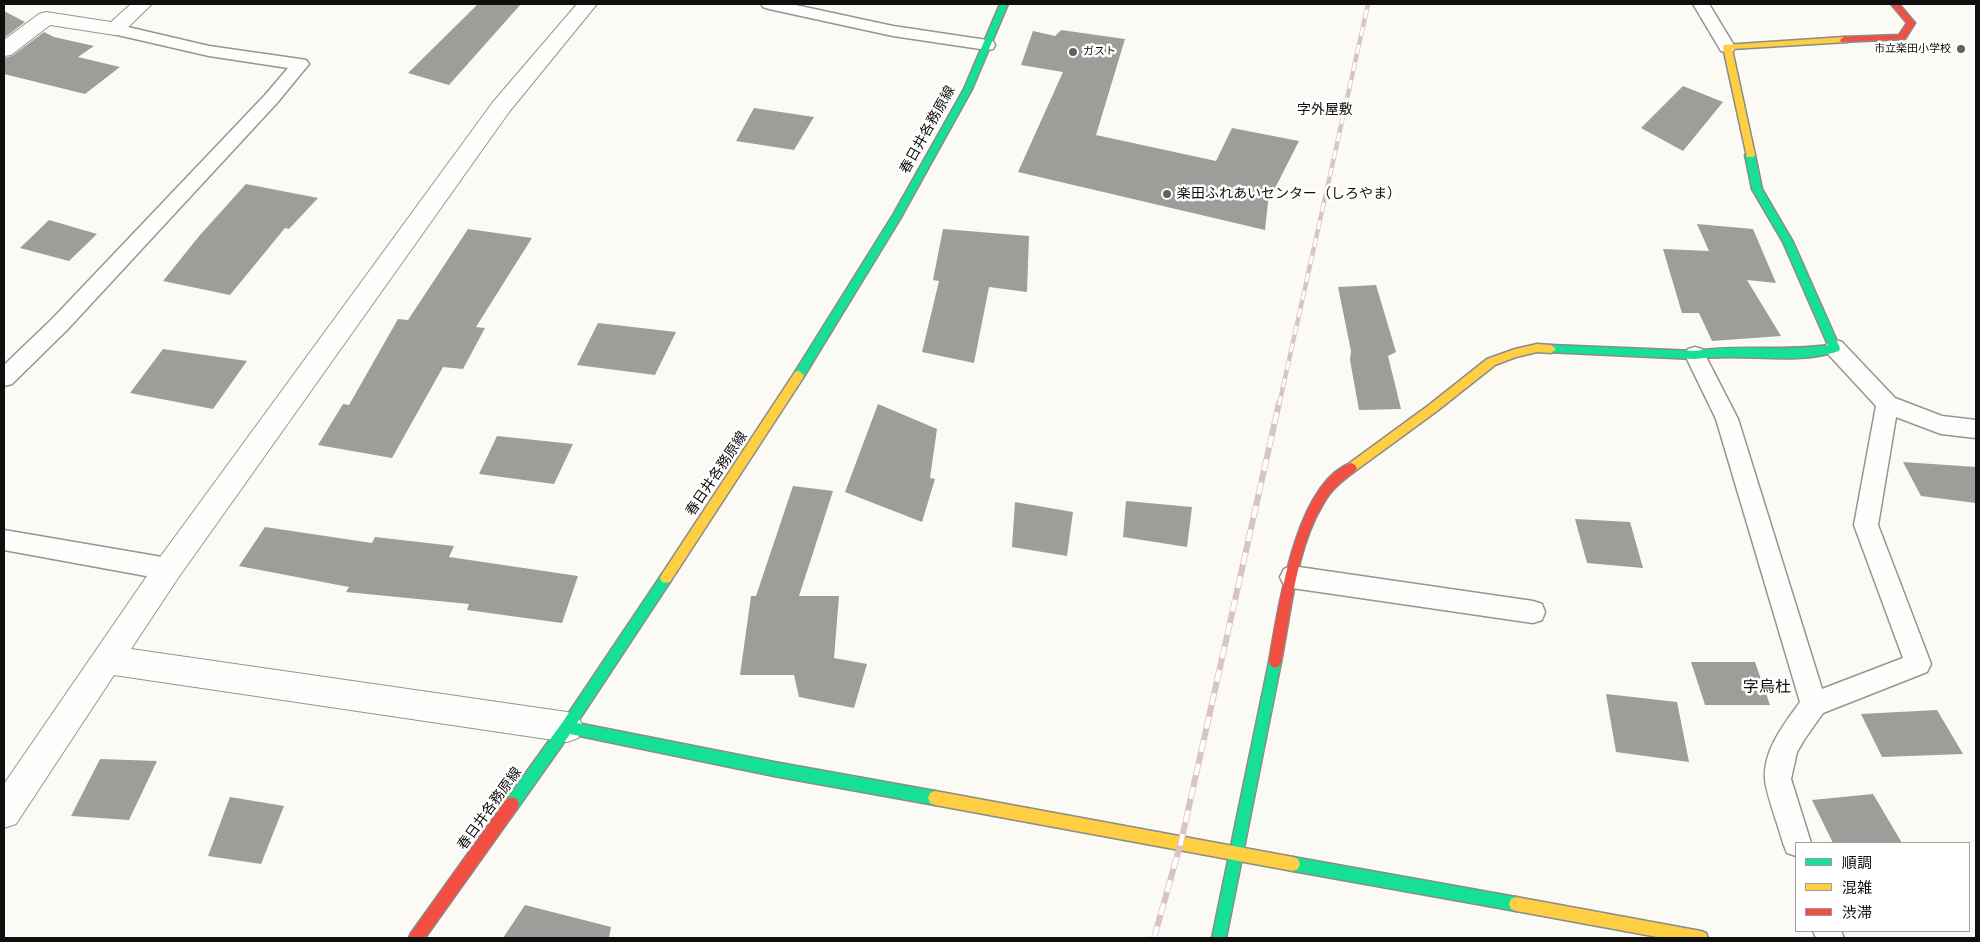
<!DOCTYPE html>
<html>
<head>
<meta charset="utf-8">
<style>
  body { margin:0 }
  #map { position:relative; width:1980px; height:942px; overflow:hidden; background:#fcfaf4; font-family:"Times New Roman","Noto Sans JP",serif }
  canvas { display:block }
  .frame { position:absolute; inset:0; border:5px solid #0f0f0f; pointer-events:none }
  .legend { position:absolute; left:1795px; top:842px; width:175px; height:90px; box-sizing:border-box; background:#fff; border:1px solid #9f9f9f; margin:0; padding:6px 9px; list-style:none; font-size:15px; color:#0f0f0f }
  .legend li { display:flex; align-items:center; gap:10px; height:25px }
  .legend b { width:25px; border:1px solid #9f9f9f }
</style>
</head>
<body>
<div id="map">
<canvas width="1980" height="942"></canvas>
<div class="frame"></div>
<ul class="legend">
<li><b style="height:6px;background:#16e098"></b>順調</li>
<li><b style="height:6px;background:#ffcf43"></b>混雑</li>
<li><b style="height:6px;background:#f24e42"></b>渋滞</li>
</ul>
</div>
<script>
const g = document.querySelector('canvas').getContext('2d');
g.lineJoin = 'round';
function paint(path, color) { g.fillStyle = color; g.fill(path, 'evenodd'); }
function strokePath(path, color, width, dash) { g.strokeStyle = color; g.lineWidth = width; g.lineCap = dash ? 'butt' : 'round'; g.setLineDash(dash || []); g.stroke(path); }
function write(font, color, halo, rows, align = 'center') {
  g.font = font + ' "Times New Roman","Noto Sans JP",serif'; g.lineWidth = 5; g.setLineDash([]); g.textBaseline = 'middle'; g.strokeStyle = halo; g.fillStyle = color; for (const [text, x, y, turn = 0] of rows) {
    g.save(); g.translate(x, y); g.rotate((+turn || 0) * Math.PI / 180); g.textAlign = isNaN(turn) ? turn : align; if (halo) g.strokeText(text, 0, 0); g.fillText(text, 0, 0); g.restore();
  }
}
paint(new Path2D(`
  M 478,4 L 521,4 L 449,85 L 408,73 Z
  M 4,11 L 25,22 L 4,38 Z
  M 1061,30 L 1125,39 L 1096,135 L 1216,161 L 1232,128 L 1299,141 L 1268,202 L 1265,230 L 1018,172 L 1063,72 L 1021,65 L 1033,31 L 1055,36 Z
  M 44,32 L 54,37 L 94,46 L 78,57 L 120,67 L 85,94 L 4,74 L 4,58 L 12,56 Z
  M 1683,86 L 1723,102 L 1683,151 L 1641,128 Z
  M 754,108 L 814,117 L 794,150 L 736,141 Z
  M 246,184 L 318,198 L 289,229 L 285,228 L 230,295 L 163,281 L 200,235 Z
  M 49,220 L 97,234 L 69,261 L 20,248 Z
  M 1697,224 L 1753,229 L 1776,283 L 1747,280 L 1781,336 L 1712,341 L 1699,313 L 1682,313 L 1663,249 L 1709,251 Z
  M 468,229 L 532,238 L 476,327 L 485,328 L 463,369 L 443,367 L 392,458 L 318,445 L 343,404 L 349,405 L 398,319 L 408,320 Z
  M 943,229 L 1029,236 L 1027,292 L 989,287 L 974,363 L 922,352 L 939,281 L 933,280 Z
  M 1376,285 L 1396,352 L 1388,356 L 1401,409 L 1359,410 L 1350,360 L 1351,351 L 1338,287 Z
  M 598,323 L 676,332 L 655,375 L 577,365 Z
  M 163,349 L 247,361 L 213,409 L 130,393 Z
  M 878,404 L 937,429 L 930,478 L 935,479 L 922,522 L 845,492 Z
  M 497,436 L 573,444 L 554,484 L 479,474 Z
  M 1903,462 L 1976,467 L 1976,503 L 1921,496 Z
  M 793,486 L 833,491 L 799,596 L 839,596 L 834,658 L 867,664 L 854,708 L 799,697 L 794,675 L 740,675 L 751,596 L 756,596 Z
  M 1126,501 L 1192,507 L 1187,547 L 1123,537 Z
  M 1015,502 L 1073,512 L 1067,556 L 1012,547 Z
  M 1575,519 L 1630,522 L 1643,568 L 1587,563 Z
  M 265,527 L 372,543 L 375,537 L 454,546 L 449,557 L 578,576 L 562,623 L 467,610 L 469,604 L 346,592 L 349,587 L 239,566 Z
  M 1691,662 L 1755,662 L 1770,705 L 1705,705 Z
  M 1606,694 L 1677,702 L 1689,762 L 1616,752 Z
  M 1937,710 L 1963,754 L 1882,757 L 1861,714 Z
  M 100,759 L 157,761 L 129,820 L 71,816 Z
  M 1873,794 L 1902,843 L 1833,843 L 1812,800 Z
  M 230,797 L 284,806 L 261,864 L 208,856 Z
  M 525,905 L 611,927 L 609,938 L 503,938 Z`), '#9f9d99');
const lane = new Path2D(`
  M 761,4 L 791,4 L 893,26 L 987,40 L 993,41 L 995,45 L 993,49 L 987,50 L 893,36 L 769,9 L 763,7 Z
  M 1693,4 L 1709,4 L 1735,47 L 1733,51 L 1727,52 L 1721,51 Z
  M 115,24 L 209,46 L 300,59 L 306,60 L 309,64 L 277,103 L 67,330 L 12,384 L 4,386 L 4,365 L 53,318 L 265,95 L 288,68 L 209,56 L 109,33 L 107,29 L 109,25 Z
  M 1835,340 L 1842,342 L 1895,398 L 1942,416 L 1976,420 L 1976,438 L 1941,434 L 1896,417 L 1878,525 L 1931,664 L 1927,672 L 1823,713 L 1804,740 L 1797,752 L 1791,779 L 1811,843 L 1796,843 L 1796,856 L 1787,853 L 1783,843 C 1779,827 1766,794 1765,779 C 1763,750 1785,723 1800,702 L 1716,419 L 1685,355 L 1688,349 L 1695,347 L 1702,349 L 1738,419 L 1822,689 L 1903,658 L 1854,525 L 1876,406 L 1828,354 L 1825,348 L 1828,342 Z
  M 4,530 L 168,558 L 176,562 L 180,569 L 176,576 L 168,580 L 4,550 Z
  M 1292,566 L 1533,601 L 1542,604 L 1545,612 L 1542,620 L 1533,623 L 1292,588 L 1284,585 L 1280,577 L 1284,569 Z
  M 1813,931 L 1841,931 L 1844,938 L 1816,938 Z`);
const street = new Path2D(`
  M 131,4 L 152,4 L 122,33 L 115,35 L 50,25 L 11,55 L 4,56 L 4,40 L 39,14 L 46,12 L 111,22 Z
  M 577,4 L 597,4 L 509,112 L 178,578 L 131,649 L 567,712 L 578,716 L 583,727 L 578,738 L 567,742 L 114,675 L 16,824 L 4,828 L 4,784 L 158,560 L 493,102 Z`);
const fast = new Path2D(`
  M 1000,4 L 1008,4 L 972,89 L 900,219 L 803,378 L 795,378 L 794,375 L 795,372 L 893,215 L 964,89 Z
  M 1750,152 L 1755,155 L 1762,189 L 1793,242 L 1840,348 L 1839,351 C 1793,366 1742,352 1695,359 L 1547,352 L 1546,349 L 1547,346 L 1551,345 L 1695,351 C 1739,344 1784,352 1828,345 L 1783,242 L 1752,189 L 1745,155 Z
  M 666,573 L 670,574 L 672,578 L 670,582 L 577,723 L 774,762 L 935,791 L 940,793 L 942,798 L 940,803 L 935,805 L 774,776 L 570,734 L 517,809 L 512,811 L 507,809 L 505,804 L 507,799 L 562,723 L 662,574 Z
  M 1275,656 L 1279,658 L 1281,662 L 1226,938 L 1212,938 L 1269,662 L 1271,658 Z
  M 1293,857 L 1516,897 L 1521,899 L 1523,904 L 1521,909 L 1516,911 L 1293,871 L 1288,869 L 1286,864 L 1288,859 Z`);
const slow = new Path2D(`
  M 1844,37 L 1848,40 L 1847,42 L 1732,49 L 1755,155 L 1753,157 L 1747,157 L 1723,47 L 1724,45 Z
  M 1537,344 L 1551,345 L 1556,349 L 1551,353 L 1537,352 L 1516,357 L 1495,365 L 1437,411 L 1355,471 L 1347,471 L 1345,468 L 1347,465 L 1429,405 L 1487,359 L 1515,349 Z
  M 799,371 L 804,375 L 803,378 L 670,582 L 666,583 L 662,582 L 660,578 L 662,574 L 795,372 Z
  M 935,791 L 1293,857 L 1298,859 L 1300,864 L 1298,869 L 1293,871 L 935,805 L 930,803 L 928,798 L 930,793 Z
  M 1516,897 L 1701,931 L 1706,933 L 1708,938 L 1663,938 L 1516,911 L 1511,909 L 1509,904 L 1511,899 Z`);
const jam = new Path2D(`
  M 1891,4 L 1899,4 L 1915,23 L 1905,39 L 1841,42 L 1840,40 L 1844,37 L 1899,35 L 1907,23 Z
  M 1351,463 L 1355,465 L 1357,468 L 1355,471 C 1343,480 1330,490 1323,504 C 1296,548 1291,612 1281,662 L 1279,666 L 1275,668 L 1271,666 L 1269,662 C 1278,611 1295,483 1351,463 Z
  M 512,797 L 517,799 L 519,804 L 517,809 L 425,938 L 409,938 L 411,933 L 507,799 Z`);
strokePath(lane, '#969592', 3);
strokePath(street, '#969592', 2);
strokePath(fast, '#8c8b89', 3);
strokePath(slow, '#8c8b89', 3);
strokePath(jam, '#8c8b89', 3);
paint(lane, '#fffefd');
paint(street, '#fffefd');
paint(fast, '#16e098');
paint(slow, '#ffcf43');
paint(jam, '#f24e42');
const railFar1 = new Path2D(`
  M 1279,405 L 1368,4`);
const rail = new Path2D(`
  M 1154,938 L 1181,842 L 1279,403`);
strokePath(railFar1, '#d9c4c3', 4.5);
strokePath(rail, '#d9c4c3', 6);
strokePath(railFar1, '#fff', 3, [9]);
strokePath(rail, '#fff', 4.5, [12]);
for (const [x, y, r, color] of [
  [1961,49,5,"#62615f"],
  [1073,52,5,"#62615f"],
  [1167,194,5,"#62615f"]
]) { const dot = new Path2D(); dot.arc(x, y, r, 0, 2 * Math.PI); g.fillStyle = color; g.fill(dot); strokePath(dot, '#fff', 2); }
write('11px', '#0f0f0f', '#fff', [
  ["市立楽田小学校",1951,49],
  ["ガスト",1083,52,"left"]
], 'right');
write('14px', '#0f0f0f', '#fff', [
  ["字外屋敷",1325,110]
]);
write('14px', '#0f0f0f', '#fff', [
  ["春日井各務原線",928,130,-61],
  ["春日井各務原線",717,474,-56],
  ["春日井各務原線",490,809,-54]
]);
write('14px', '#0f0f0f', '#fff', [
  ["楽田ふれあいセンター（しろやま）",1177,194]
], 'left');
write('16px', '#0f0f0f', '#fff', [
  ["字烏杜",1767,688]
]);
</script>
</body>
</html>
